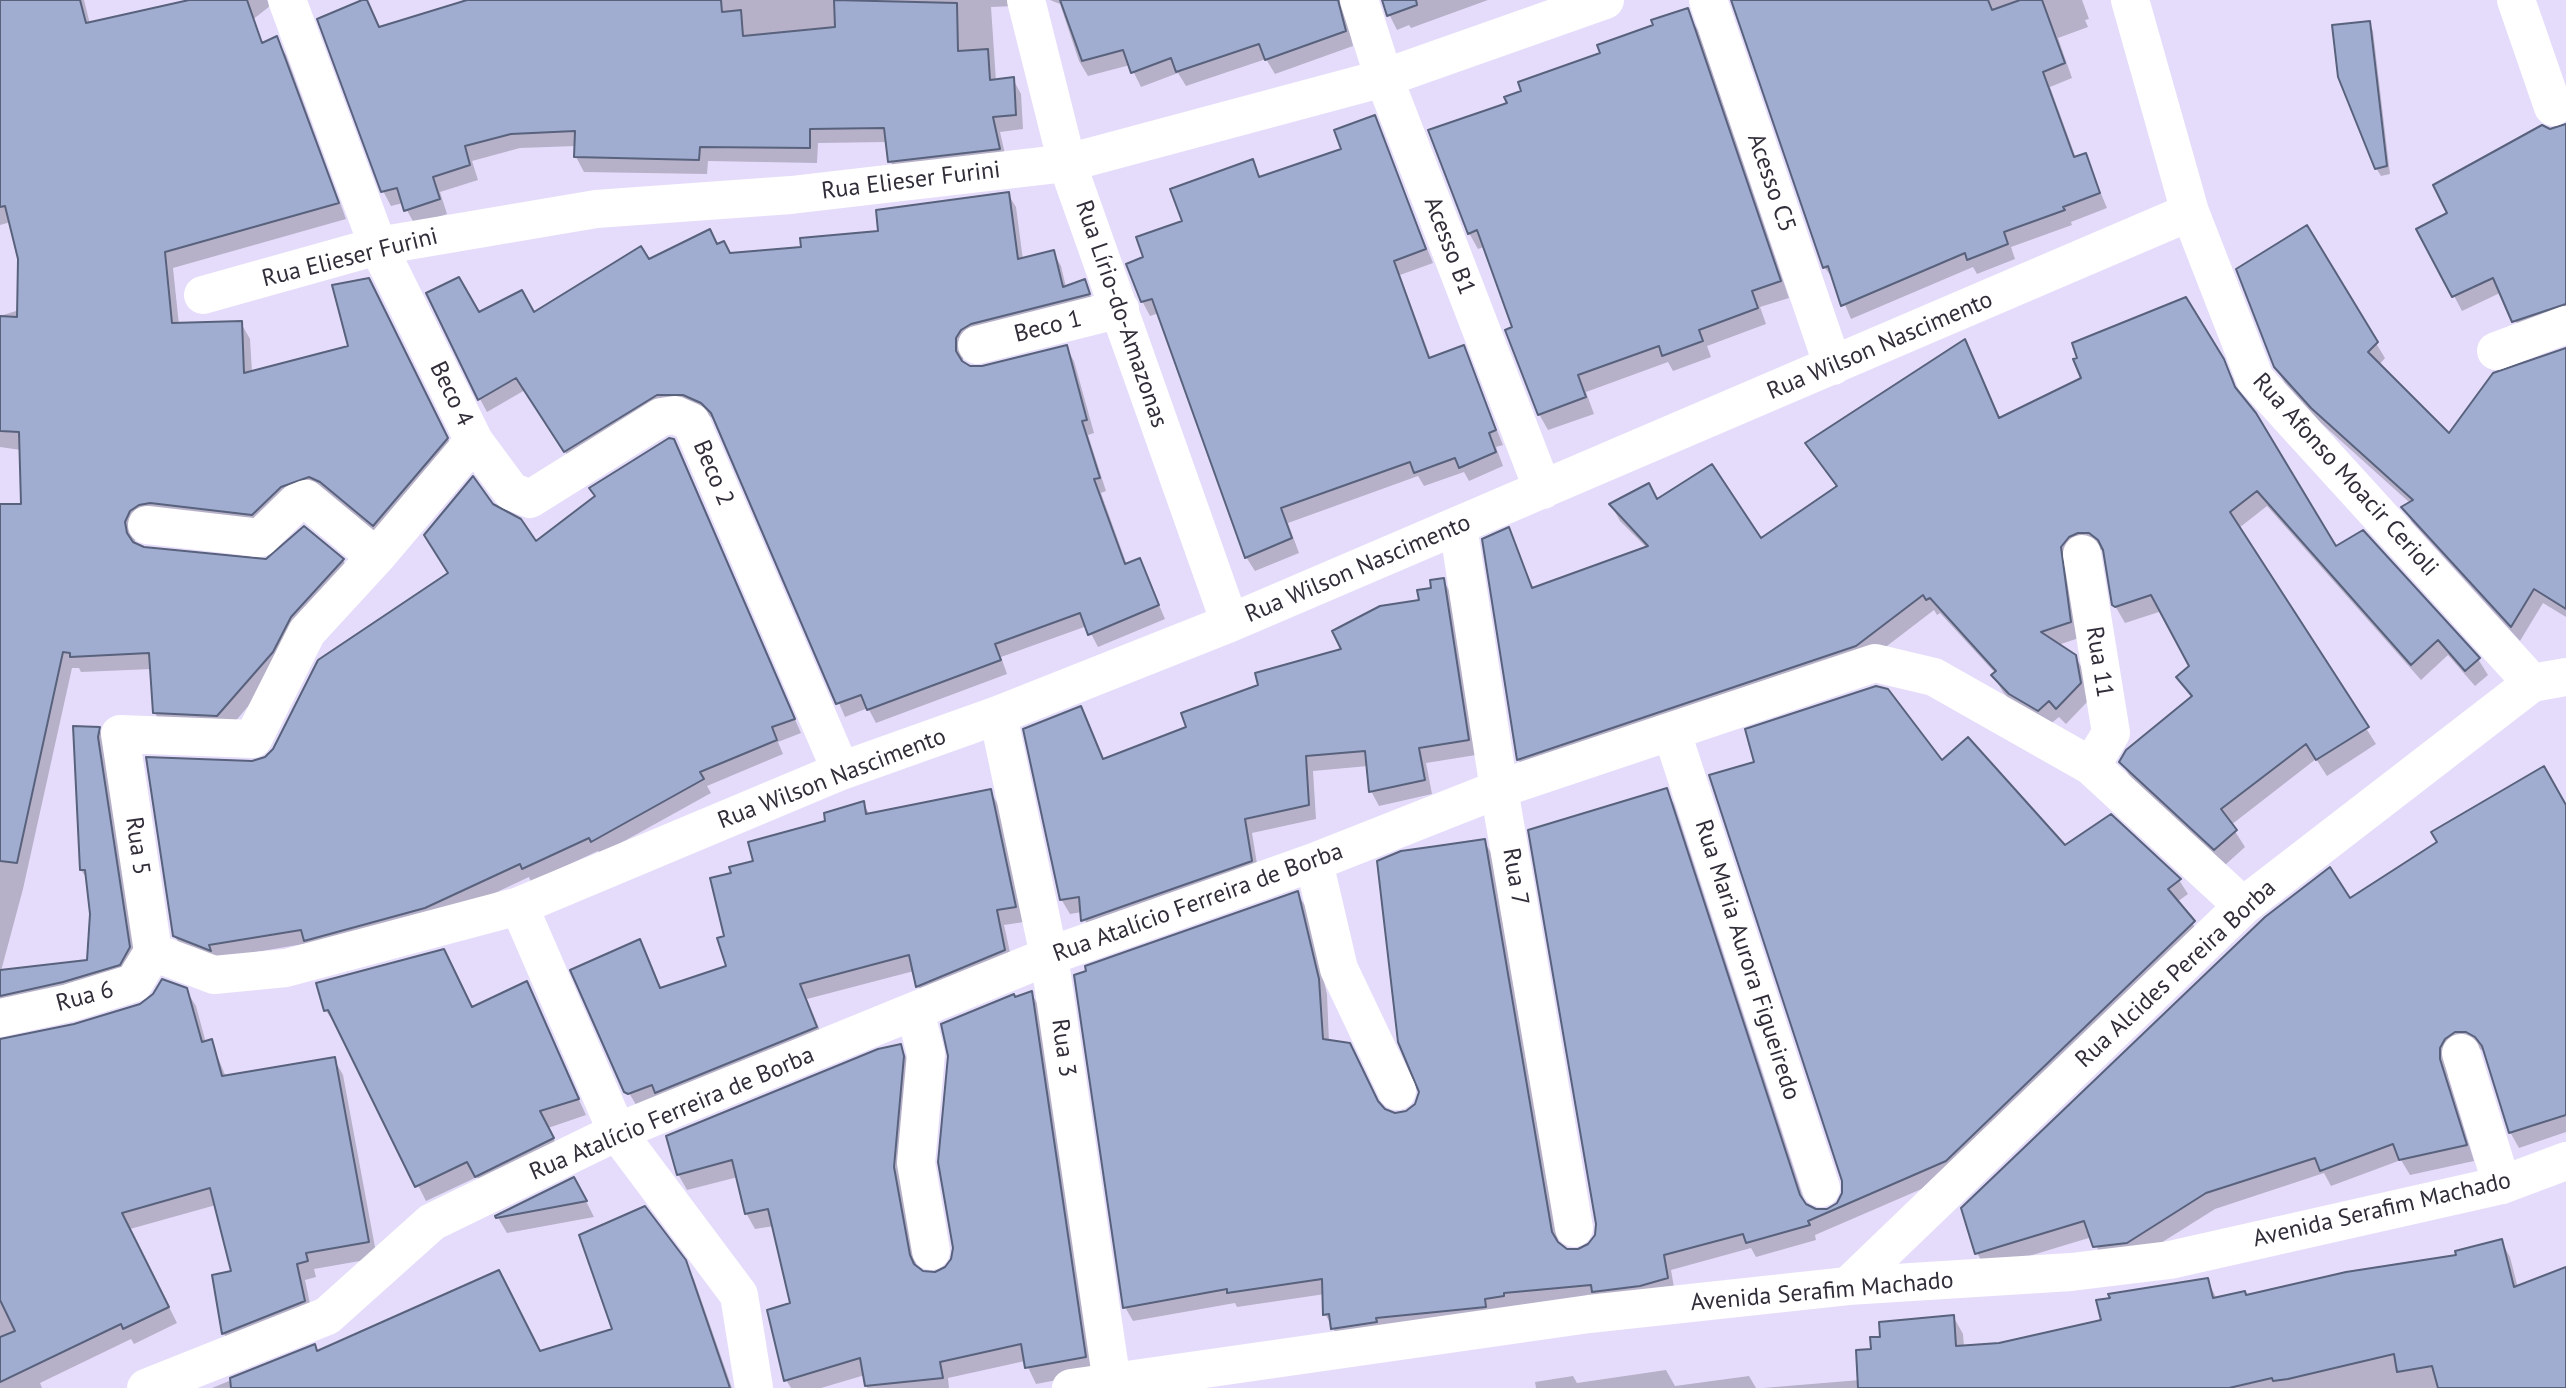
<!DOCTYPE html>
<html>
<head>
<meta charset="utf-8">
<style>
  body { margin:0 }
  canvas { display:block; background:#e5dcfb }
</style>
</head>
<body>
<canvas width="2566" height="1388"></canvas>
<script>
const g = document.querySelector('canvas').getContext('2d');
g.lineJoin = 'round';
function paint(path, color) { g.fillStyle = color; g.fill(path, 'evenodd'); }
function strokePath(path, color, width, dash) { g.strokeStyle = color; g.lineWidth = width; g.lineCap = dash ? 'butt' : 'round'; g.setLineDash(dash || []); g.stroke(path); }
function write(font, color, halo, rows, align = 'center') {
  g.font = font + ' "PT Sans",sans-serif'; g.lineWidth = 6; g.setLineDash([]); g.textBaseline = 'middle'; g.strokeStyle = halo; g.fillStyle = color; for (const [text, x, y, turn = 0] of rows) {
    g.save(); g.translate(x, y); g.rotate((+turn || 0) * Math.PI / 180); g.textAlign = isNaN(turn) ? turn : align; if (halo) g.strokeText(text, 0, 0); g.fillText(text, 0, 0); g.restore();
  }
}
paint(new Path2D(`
  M 0,0 L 84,0 L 90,24 L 214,0 L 267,0 L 270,6 L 175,81 L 276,39 L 286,55 L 346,219 L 173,268 L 179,325 L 241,323 L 250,339 L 252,372 L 350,347 L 378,296 L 456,455 L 383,541 L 331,498 L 262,531 L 139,528 L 134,544 L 144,548 L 267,561 L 304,528 L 343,560 L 352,576 L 281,668 L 227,731 L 164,729 L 155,713 L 152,669 L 81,672 L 79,668 L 72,668 L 23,889 L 1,971 L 89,962 L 92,914 L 89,882 L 81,870 L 99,729 L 108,745 L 138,964 L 0,1015 L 0,506 L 23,505 L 21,450 L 0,447 L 0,316 L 19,310 L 19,259 L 11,222 L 0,225 Z
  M 472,0 L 1019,0 L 1015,6 L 991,7 L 996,81 L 1013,79 L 1021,94 L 1023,129 L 1000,132 L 1007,163 L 899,176 L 890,161 L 888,142 L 818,143 L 817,163 L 708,161 L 707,174 L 584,172 L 576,157 L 576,146 L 520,148 L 472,161 L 478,180 L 440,192 L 447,214 L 415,225 L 403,203 L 391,206 L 383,191 L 366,1 L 380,29 Z
  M 1050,0 L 1352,0 L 1345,12 L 1353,46 L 1275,74 L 1266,59 L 1186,86 L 1178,73 L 1141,87 L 1130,65 L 1088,76 L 1079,61 L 1060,4 Z
  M 1382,0 L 1488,0 L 1411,28 L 1409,25 L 1397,30 Z
  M 1733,0 L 2082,0 L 2089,19 L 2085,20 L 2088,27 L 2058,38 L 2072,78 L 2050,87 L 2076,158 L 2085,155 L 2107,208 L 2071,222 L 2072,225 L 2011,247 L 2015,259 L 1977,274 L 1973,267 L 1851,319 L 1835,281 L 1824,267 Z
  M 1688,14 L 1698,30 L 1789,298 L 1760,307 L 1766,324 L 1707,346 L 1711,357 L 1673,371 L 1668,362 L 1586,392 L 1594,414 L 1548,430 L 1539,414 L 1514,328 L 1484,247 L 1478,249 L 1469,233 L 1509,104 L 1603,54 Z
  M 2369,23 L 2373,31 L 2390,174 L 2381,176 L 2376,168 Z
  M 1374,118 L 1433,263 L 1400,275 L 1431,359 L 1463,347 L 1503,445 L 1496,447 L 1503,466 L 1469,481 L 1464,472 L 1424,486 L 1418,476 L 1288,523 L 1299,553 L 1255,571 L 1246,557 L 1159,313 L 1150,316 L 1142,301 L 1145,258 L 1252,161 L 1261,178 L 1343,150 Z
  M 2566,126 L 2566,320 L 2523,336 L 2502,292 L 2462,311 L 2419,230 L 2450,213 L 2543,127 L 2561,129 Z
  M 1008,194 L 1016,207 L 1023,260 L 1053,252 L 1061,266 L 1066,287 L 1084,281 L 1096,308 L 963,353 L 963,363 L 982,368 L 1066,347 L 1074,361 L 1094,433 L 1088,435 L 1106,491 L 1101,493 L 1127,565 L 1140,560 L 1165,619 L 1098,647 L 1087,626 L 1001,657 L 1007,674 L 876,723 L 868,708 L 845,717 L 717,423 L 710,416 L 692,408 L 573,464 L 525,390 L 487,412 L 480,399 L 478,314 L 533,314 L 710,231 L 718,246 L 730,255 L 803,249 L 880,232 Z
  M 2306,227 L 2385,358 L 2379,365 L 2449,436 L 2504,373 L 2566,348 L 2566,617 L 2543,603 L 2520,641 L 2412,522 L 2404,508 L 2410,503 L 2321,423 L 2285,383 L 2275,367 Z
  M 2185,299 L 2233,378 L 2239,396 L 2336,548 L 2478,659 L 2488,675 L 2475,686 L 2448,655 L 2421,680 L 2267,506 L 2239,528 L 2376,744 L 2327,776 L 2316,759 L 2231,825 L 2245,847 L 2225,865 L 2131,778 L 2121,762 L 2192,698 L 2178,677 L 2191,666 L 2162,611 L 2125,623 L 2114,604 L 2106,553 L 2101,550 L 2088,548 L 2079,638 L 2058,645 L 2075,656 L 2085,673 L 2089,700 L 2066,724 L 2059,717 L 2048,726 L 2020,711 L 2003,692 L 1993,675 L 1996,674 L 1940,613 L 1937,615 L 1934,610 L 1866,662 L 1528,775 L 1518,759 L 1508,530 L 1534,589 L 1647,548 L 1620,521 L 1611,505 L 1657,501 L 1761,541 L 1837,488 L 1808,443 L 1964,342 L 2000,419 L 2083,379 Z
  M 673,440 L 801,733 L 778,742 L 783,754 L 707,786 L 711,793 L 601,854 L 598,851 L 531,882 L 529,877 L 433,922 L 215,959 L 183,950 L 174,935 L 252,763 L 266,759 L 450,574 L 492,505 L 536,543 Z
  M 1443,580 L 1452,595 L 1476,755 L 1426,763 L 1432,794 L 1379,806 L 1371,791 L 1368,766 L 1313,771 L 1316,819 L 1252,833 L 1259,876 L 1091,935 L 1082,912 L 1070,914 L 1061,899 L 1080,708 L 1104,760 L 1188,728 L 1260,686 L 1344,650 L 1421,601 Z
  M 1942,762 L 2065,847 L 2179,880 L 2188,894 L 2177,902 L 2202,937 L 1954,1175 L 1815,1235 L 1816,1240 L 1756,1257 L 1751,1248 L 1671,1270 L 1675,1293 L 1341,1342 L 1325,1314 L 1325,1294 L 1237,1307 L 1235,1303 L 1133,1321 L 1125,1307 L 1297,893 L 1306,907 L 1327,994 L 1329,1042 L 1384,1111 L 1394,1114 L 1406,1113 L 1416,1105 L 1484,841 L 1493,856 L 1559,1246 L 1577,1251 L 1590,1246 L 1596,1236 L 1666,790 L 1674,804 L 1806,1206 L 1817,1211 L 1829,1210 L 1839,1203 L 1844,1192 Z
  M 990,791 L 999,806 L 1024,922 L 1004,925 L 1013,966 L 926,1001 L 918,986 L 914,971 L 807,999 L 825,1042 L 638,1108 L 629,1093 L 639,942 L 662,989 L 729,967 L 726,937 L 733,874 L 863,803 L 870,815 Z
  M 2566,808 L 2566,1132 L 2519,1148 L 2510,1132 L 2485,1052 L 2477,1047 L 2448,1076 L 2474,1161 L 2410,1175 L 2401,1160 L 2331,1186 L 2324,1173 L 2215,1209 L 2137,1258 L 2104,1262 L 2092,1237 L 1986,1269 L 1977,1253 L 2350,901 Z
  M 318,984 L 473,1009 L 526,984 L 586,1115 L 548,1128 L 562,1155 L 485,1192 L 477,1177 L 426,1201 L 337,1026 L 326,1011 Z
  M 186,990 L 196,1006 L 206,1043 L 211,1041 L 226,1077 L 334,1059 L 343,1075 L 377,1258 L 314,1269 L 316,1277 L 305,1280 L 313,1318 L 233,1349 L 224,1334 L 214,1276 L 233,1273 L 216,1205 L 130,1229 L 177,1323 L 134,1344 L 131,1339 L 40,1383 L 42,1388 L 0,1388 L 0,1041 L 74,1026 Z
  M 1031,993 L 1040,1008 L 1094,1373 L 1036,1384 L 1025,1361 L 948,1378 L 949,1388 L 867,1388 L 865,1375 L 821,1388 L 791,1388 L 786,1380 L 792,1304 L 774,1226 L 755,1229 L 746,1213 L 738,1177 L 687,1190 L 678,1174 L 900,1046 L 909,1062 L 903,1184 L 917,1269 L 934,1274 L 946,1270 L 953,1260 L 1015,999 Z
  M 583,1195 L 594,1217 L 507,1233 L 497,1216 Z
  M 2501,1241 L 2510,1257 L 2518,1288 L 2566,1269 L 2566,1388 L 2065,1388 L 2103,1322 L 2207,1280 L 2217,1299 L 2246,1296 L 2458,1256 Z
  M 684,1261 L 694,1279 L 732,1388 L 212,1388 L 314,1346 L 318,1353 L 540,1353 L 615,1331 Z
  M 1953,1316 L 1963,1334 L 1964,1347 L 2015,1388 L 1763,1388 L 1860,1380 L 1881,1339 Z
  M 1666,1370 L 1675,1386 L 1749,1376 L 1756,1388 L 1536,1388 L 1535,1382 L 1573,1376 L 1577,1383 Z`), '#0003');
const building = new Path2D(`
  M 0,0 L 80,0 L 86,23 L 189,0 L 247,0 L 262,43 L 277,36 L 339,203 L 165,252 L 172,323 L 242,321 L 244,373 L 348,346 L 332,285 L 369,278 L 448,438 L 373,526 L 320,482 L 309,477 L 281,487 L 252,515 L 150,503 L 139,505 L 130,511 L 125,522 L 127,533 L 133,542 L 144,547 L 266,559 L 304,526 L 344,559 L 291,617 L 273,652 L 217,716 L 153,713 L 149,653 L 70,657 L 70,653 L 63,652 L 17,863 L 0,861 L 0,504 L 21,504 L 19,432 L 0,431 L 0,316 L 17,317 L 18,259 L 5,206 L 0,207 Z
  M 362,0 L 367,0 L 379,27 L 467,0 L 721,0 L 722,12 L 741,10 L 743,36 L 835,27 L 834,0 L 957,3 L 958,51 L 988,49 L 990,80 L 1014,77 L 1016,115 L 993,117 L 1000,149 L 888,162 L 884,128 L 810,129 L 810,148 L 700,147 L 699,160 L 574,157 L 575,131 L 511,134 L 465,146 L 470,165 L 433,177 L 440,199 L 404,211 L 397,188 L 381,192 L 317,19 Z
  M 1060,0 L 1338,0 L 1346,31 L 1265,60 L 1259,44 L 1176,72 L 1171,58 L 1131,73 L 1123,50 L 1082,61 Z
  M 1382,0 L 1416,0 L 1417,5 L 1387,16 Z
  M 1731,0 L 1988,0 L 1992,10 L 2020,0 L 2042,0 L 2065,63 L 2043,72 L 2074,157 L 2086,153 L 2100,193 L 2063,207 L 2065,210 L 2004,232 L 2008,244 L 1967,260 L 1965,253 L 1841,306 L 1828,266 L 1823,268 Z
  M 1688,8 L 1781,281 L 1752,291 L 1758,308 L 1699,330 L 1703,341 L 1662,356 L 1659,346 L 1578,375 L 1586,397 L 1538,415 L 1505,330 L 1512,327 L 1477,230 L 1468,234 L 1428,130 L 1507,103 L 1504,97 L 1521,91 L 1518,82 L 1600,53 L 1597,45 L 1653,25 L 1651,20 Z
  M 2370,21 L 2387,166 L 2375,169 L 2338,77 L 2332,25 Z
  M 1375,115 L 1426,249 L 1394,261 L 1429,358 L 1464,345 L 1496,430 L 1489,433 L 1496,452 L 1459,468 L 1455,458 L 1414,473 L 1410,462 L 1281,508 L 1292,538 L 1245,558 L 1152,299 L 1141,302 L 1126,264 L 1143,257 L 1136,237 L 1182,221 L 1170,189 L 1253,159 L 1259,177 L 1341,149 L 1334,130 Z
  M 2566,124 L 2566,304 L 2512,322 L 2493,278 L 2452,297 L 2416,229 L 2447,213 L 2433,185 L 2542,125 L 2550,129 Z
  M 1009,192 L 1018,259 L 1054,250 L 1063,287 L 1085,279 L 1090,294 L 971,324 L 961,330 L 956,338 L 956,351 L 962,361 L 970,366 L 982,366 L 1067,345 L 1087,420 L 1082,421 L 1100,478 L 1094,479 L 1125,564 L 1140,558 L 1159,605 L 1088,635 L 1080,613 L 995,644 L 1001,660 L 867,710 L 861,695 L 836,704 L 711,413 L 701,403 L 683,395 L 657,395 L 564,452 L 516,378 L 478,400 L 426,293 L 459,277 L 479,312 L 522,290 L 534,312 L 641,246 L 649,259 L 710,229 L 717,244 L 724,241 L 730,253 L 801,247 L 800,238 L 878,231 L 876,210 Z
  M 2307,225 L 2378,342 L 2368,352 L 2449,433 L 2493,373 L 2566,348 L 2566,609 L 2534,589 L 2511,627 L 2401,507 L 2413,500 L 2311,408 L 2274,367 L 2236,269 Z
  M 2186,297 L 2224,359 L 2235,387 L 2256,413 L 2336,546 L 2363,530 L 2480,658 L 2465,671 L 2438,640 L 2411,665 L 2257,491 L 2230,512 L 2369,727 L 2316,760 L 2306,744 L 2221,809 L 2237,830 L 2214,850 L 2119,762 L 2126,750 L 2192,696 L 2176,677 L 2189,666 L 2151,595 L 2115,607 L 2112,605 L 2103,550 L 2098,540 L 2089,533 L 2078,533 L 2069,537 L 2061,547 L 2071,622 L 2041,632 L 2076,655 L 2081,683 L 2056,709 L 2049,701 L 2038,711 L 2009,694 L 1991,675 L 1996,671 L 1930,598 L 1926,600 L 1923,595 L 1856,646 L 1517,760 L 1482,539 L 1509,527 L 1532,588 L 1648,546 L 1609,504 L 1649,483 L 1657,499 L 1712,464 L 1761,538 L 1837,486 L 1805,443 L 1965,339 L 1999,418 L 2081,378 L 2073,359 L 2077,358 L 2072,343 Z
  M 669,438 L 674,439 L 795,719 L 772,727 L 777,740 L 700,772 L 704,779 L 591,842 L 589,838 L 522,869 L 520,864 L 425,908 L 304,941 L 301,930 L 209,945 L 211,951 L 173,936 L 146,757 L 252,761 L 265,757 L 273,749 L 318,660 L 448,573 L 424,535 L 473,476 L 493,504 L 521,519 L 536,541 L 595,496 L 589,488 Z
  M 1444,578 L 1469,740 L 1419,748 L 1425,780 L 1369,792 L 1365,751 L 1306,756 L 1309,805 L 1245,819 L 1252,861 L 1081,921 L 1079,897 L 1060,900 L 1023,729 L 1081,706 L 1103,759 L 1186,727 L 1181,713 L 1258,685 L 1255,673 L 1341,649 L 1332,631 L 1380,606 L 1419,600 L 1417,590 L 1431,588 L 1430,580 Z
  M 1876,686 L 1888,689 L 1942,760 L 1968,737 L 2065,845 L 2111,814 L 2181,879 L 2168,889 L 2195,921 L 1946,1161 L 1808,1221 L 1810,1225 L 1746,1243 L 1743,1234 L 1664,1255 L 1668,1278 L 1640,1286 L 1592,1292 L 1591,1285 L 1504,1293 L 1504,1296 L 1485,1299 L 1486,1307 L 1376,1318 L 1377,1322 L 1331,1329 L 1329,1314 L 1323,1315 L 1322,1279 L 1227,1293 L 1227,1289 L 1123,1308 L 1074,975 L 1086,971 L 1085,966 L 1298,891 L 1319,979 L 1323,1039 L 1350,1043 L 1378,1101 L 1385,1109 L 1395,1113 L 1406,1111 L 1415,1104 L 1419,1092 L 1398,1042 L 1377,861 L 1401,851 L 1437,846 L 1485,839 L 1552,1232 L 1558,1242 L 1567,1249 L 1578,1249 L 1588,1244 L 1595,1235 L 1596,1224 L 1528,830 L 1667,788 L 1800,1195 L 1806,1204 L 1816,1209 L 1827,1209 L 1837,1203 L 1842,1193 L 1842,1181 L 1709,775 L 1754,762 L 1745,729 Z
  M 73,726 L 100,727 L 98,737 L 130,947 L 120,965 L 63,982 L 0,996 L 0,970 L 87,960 L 90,914 L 85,870 L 80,870 Z
  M 2544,766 L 2566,805 L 2566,1115 L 2509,1133 L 2482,1046 L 2475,1037 L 2466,1032 L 2455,1032 L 2445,1039 L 2440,1048 L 2440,1059 L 2467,1145 L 2399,1160 L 2393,1144 L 2320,1171 L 2315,1158 L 2206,1193 L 2127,1243 L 2093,1247 L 2084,1221 L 1975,1254 L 1961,1208 L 2265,917 L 2330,867 L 2350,898 L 2437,842 L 2431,832 Z
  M 991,789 L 1016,907 L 997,910 L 1005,950 L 916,987 L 909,955 L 800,984 L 817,1027 L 655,1093 L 652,1085 L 628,1094 L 624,1092 L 570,970 L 640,939 L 660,988 L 726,966 L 717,938 L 724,936 L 710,878 L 731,873 L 729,867 L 753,861 L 748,842 L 825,821 L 824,813 L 864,801 L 866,814 Z
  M 444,949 L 472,1007 L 527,981 L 579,1099 L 540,1111 L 554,1138 L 475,1177 L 467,1162 L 415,1187 L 328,1010 L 324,1011 L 316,983 Z
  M 162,979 L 187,988 L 202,1042 L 212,1039 L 222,1076 L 335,1057 L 369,1242 L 306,1253 L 308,1261 L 297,1264 L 305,1301 L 222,1334 L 212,1275 L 231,1271 L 210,1188 L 122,1213 L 169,1307 L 123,1329 L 121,1324 L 0,1382 L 0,1337 L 15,1331 L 0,1300 L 0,1039 L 74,1024 L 140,1004 L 153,994 Z
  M 1032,991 L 1086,1357 L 1025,1368 L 1021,1344 L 940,1362 L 943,1378 L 865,1386 L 860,1358 L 784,1381 L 767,1310 L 790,1303 L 768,1209 L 745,1214 L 732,1160 L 677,1175 L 666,1136 L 878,1049 L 901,1044 L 904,1056 L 894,1167 L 910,1255 L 914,1264 L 923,1271 L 935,1272 L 945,1267 L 951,1259 L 953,1248 L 938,1162 L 948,1056 L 941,1024 L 1014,994 L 1015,997 Z
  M 574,1177 L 587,1201 L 496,1218 L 495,1216 Z
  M 645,1206 L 686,1260 L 730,1388 L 231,1388 L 230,1378 L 315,1344 L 317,1351 L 499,1270 L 540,1351 L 612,1329 L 579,1235 Z
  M 2502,1239 L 2514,1287 L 2566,1267 L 2566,1388 L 2438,1388 L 2432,1366 L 2397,1372 L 2394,1354 L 2288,1379 L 2273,1381 L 2272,1378 L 2229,1388 L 1858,1388 L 1856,1350 L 1871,1349 L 1870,1337 L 1880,1337 L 1879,1322 L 1954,1315 L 1956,1346 L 1999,1343 L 2101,1320 L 2096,1300 L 2110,1298 L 2108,1294 L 2208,1278 L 2213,1298 L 2245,1291 L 2246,1295 L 2346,1272 L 2456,1255 L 2455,1251 Z`);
paint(building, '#a0add1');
strokePath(building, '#59627c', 2);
strokePath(new Path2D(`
  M 287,0 L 378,246 L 474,441 L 511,491 L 530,499 L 661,417 L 675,415 L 691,422 L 841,771
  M 1026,0 L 1067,163 L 1230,623
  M 1359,0 L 1384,78 L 1543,490
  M 1708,0 L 1833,366
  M 2130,0 L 2190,212 L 2255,379 L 2532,683
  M 2516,0 L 2553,107
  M 203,295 L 378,246 L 596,209 L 791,195 L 1067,163 L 1384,78 L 1605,0
  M 977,345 L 1120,309
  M 2496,351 L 2566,325
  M 474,441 L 376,557 L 307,632 L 253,739 L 120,734 L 153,952 L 214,975 L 286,968 L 519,906 L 841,771 L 998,715 L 1230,623 L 2190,212
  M 147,525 L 260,538 L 296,503 L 306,499 L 376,557
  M 1458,526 L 1499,789 L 1574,1228
  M 2082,554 L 2111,733 L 2091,766
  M 998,715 L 1049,956 L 1112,1383
  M 1672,733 L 1821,1188
  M 1314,862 L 1339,969 L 1397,1091
  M 519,906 L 617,1132 L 739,1295 L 754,1388
  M 915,1011 L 926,1054 L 916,1163 L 931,1251
  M 0,1018 L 69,1003 L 134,983 L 153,952
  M 2461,1053 L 2502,1185
  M 1848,1286 L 2243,906 L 2532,683 L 2566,677
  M 146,1388 L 327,1316 L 432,1222 L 617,1132 L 1049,956 L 1314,862 L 1499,789 L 1875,663 L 1934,677 L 2091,766 L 2243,906
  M 1071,1388 L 1589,1314 L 1848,1286 L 2071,1272 L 2170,1260 L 2502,1185 L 2566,1161`), '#fff', 38);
write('24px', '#312d39', '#fff', [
  ["Rua Elieser Furini",911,181,-7],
  ["Acesso C5",1771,183,71],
  ["Acesso B1",1449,246,69],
  ["Rua Elieser Furini",350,258,-14],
  ["Rua Lírio-do-Amazonas",1121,314,71],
  ["Beco 1",1048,327,-14],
  ["Rua Wilson Nascimento",1880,346,-23],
  ["Beco 4",451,394,64],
  ["Beco 2",713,473,67],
  ["Rua Afonso Moacir Cerioli",2345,475,48],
  ["Rua Wilson Nascimento",1358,569,-23],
  ["Rua 11",2099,662,81],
  ["Rua Wilson Nascimento",832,779,-21],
  ["Rua 5",137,846,82],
  ["Rua 7",1515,877,80],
  ["Rua Atalício Ferreira de Borba",1198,903,-20],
  ["Rua Maria Aurora Figueiredo",1747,960,72],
  ["Rua Alcides Pereira Borba",2176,974,-43],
  ["Rua 6",85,997,-15],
  ["Rua 3",1063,1048,82],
  ["Rua Atalício Ferreira de Borba",672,1114,-23],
  ["Avenida Serafim Machado",2382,1210,-13],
  ["Avenida Serafim Machado",1822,1292,-5]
]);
</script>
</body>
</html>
